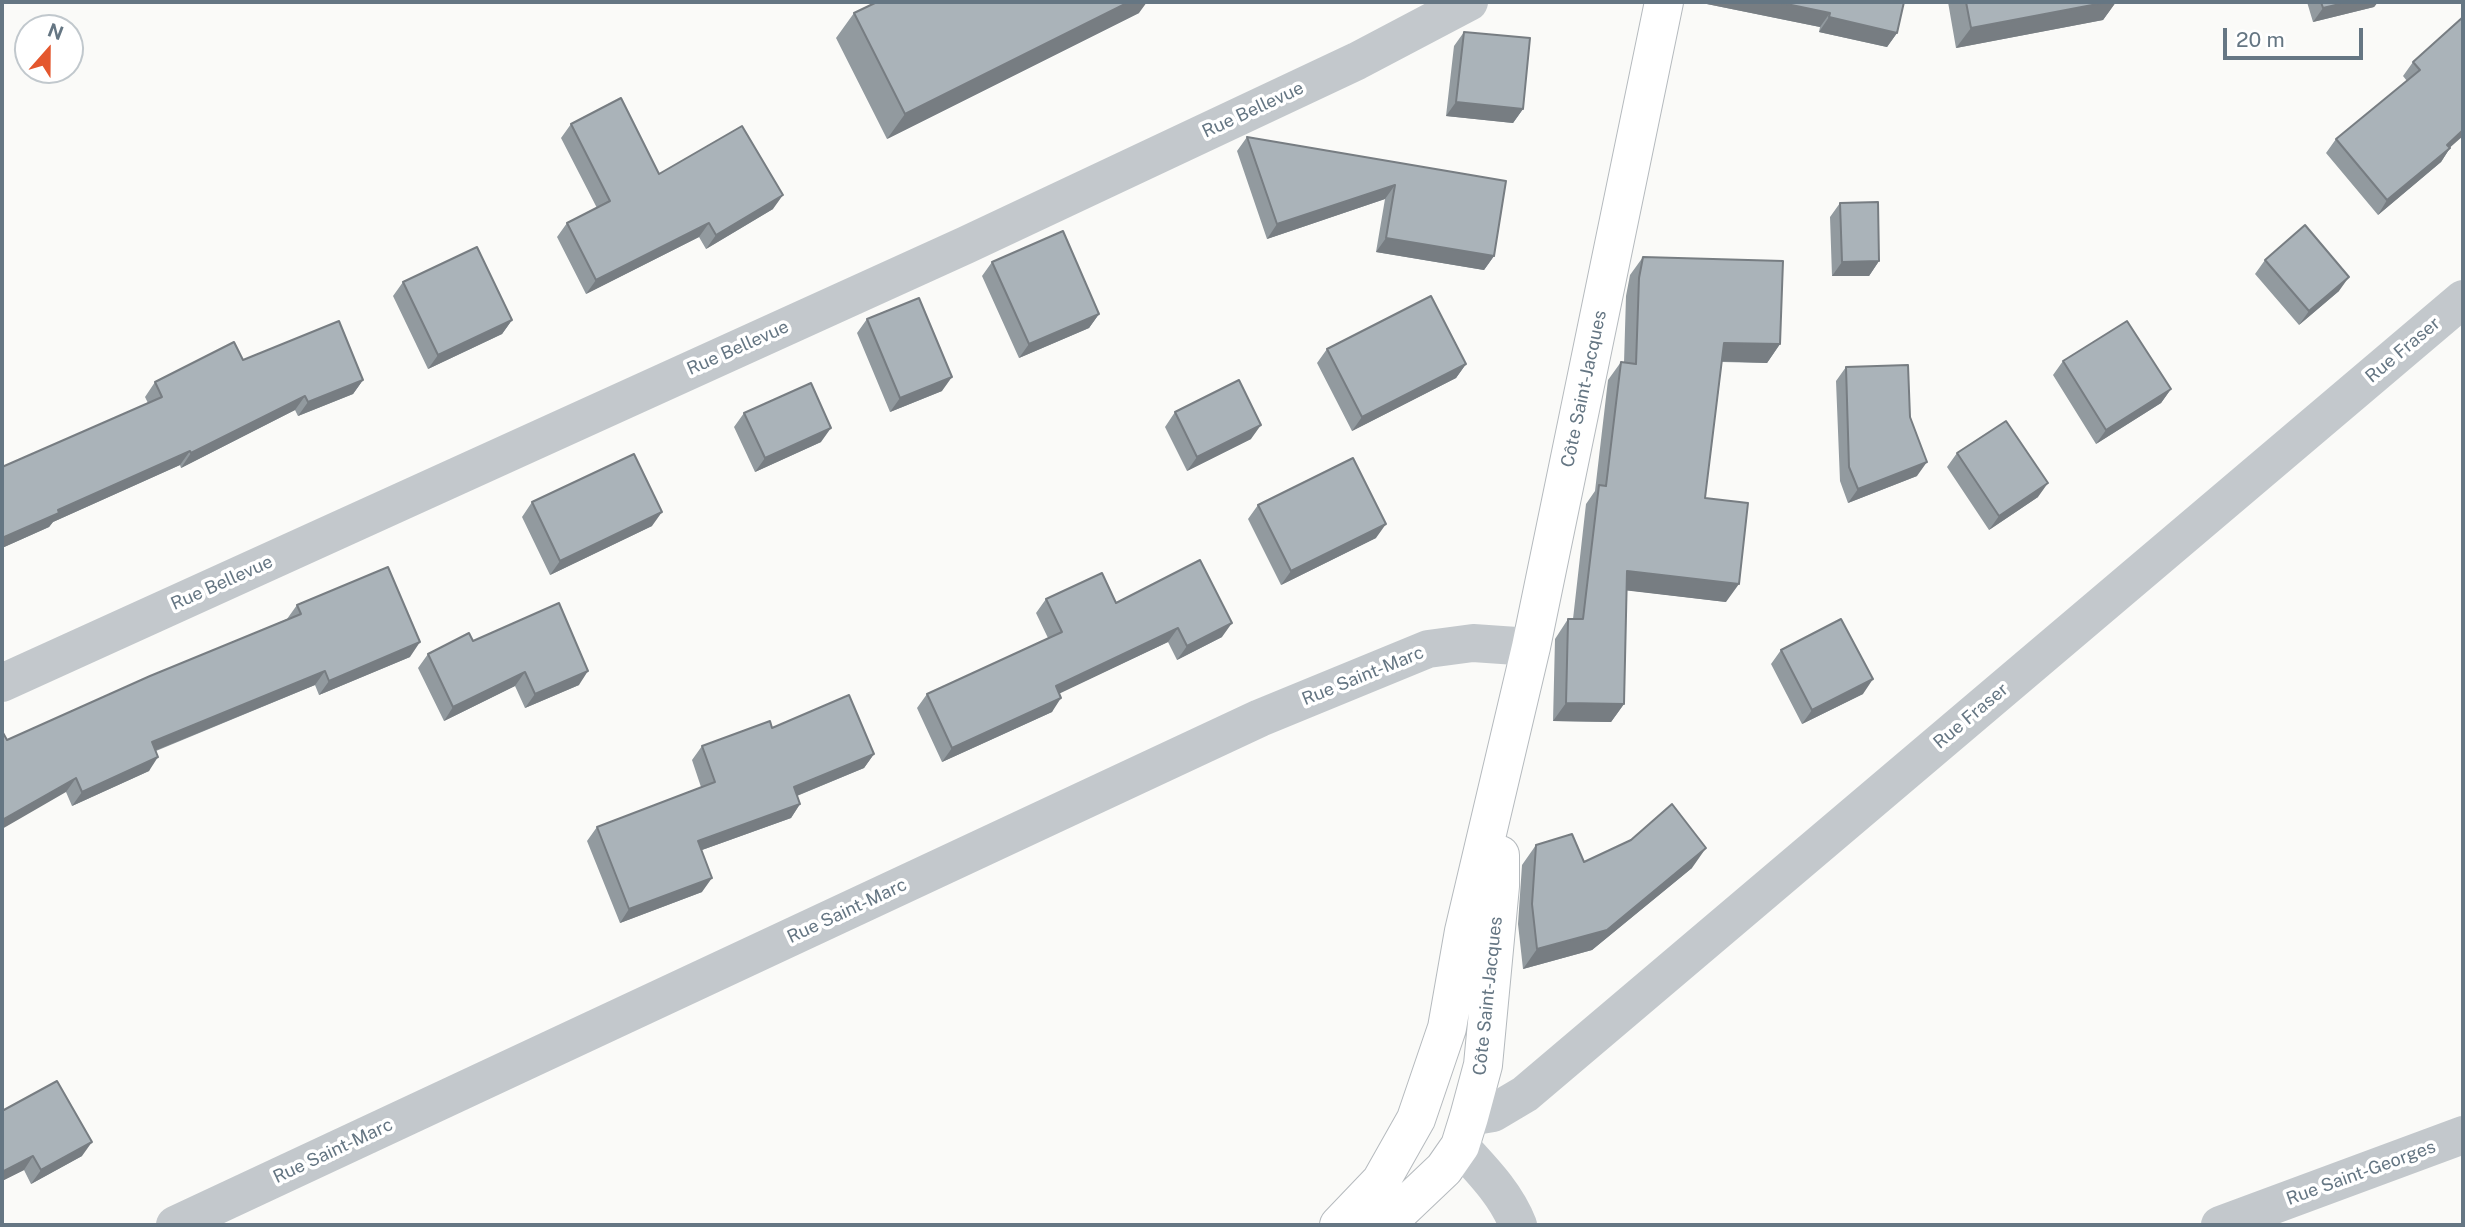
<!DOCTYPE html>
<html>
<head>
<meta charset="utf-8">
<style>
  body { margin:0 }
  #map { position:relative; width:2465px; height:1227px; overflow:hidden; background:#fafaf8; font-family:"Public Sans",sans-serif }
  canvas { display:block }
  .frame { position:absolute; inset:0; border:4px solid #657683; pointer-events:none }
  .north { position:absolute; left:14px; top:14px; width:70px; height:70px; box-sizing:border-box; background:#fff; border:2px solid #c1c8cd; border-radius:50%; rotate:21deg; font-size:19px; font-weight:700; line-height:28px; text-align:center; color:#657683 }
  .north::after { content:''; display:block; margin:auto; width:24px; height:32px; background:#e4572e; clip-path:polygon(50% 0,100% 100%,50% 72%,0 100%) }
  .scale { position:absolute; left:2223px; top:28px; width:140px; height:32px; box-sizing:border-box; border:4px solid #657683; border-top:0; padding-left:9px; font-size:21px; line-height:24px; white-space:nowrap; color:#657683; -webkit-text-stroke:5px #fff; paint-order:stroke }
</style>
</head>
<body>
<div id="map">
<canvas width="2465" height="1227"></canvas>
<div class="frame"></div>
<div class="north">N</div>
<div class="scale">20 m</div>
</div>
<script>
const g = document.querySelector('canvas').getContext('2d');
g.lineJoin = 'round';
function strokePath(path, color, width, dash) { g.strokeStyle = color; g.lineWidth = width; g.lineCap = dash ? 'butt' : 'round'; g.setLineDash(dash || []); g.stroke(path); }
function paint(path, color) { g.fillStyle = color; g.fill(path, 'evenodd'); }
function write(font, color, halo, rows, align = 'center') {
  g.font = font + ' "Public Sans",sans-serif'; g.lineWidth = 7; g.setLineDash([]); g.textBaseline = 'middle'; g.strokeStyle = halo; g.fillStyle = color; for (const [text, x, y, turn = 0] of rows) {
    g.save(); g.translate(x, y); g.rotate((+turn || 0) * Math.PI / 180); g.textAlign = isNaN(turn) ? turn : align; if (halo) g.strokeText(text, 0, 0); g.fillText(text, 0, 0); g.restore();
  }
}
const primary = new Path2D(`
  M 1339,1225 L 1381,1181 L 1416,1119 L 1447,1028 L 1464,931 L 1531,647 L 1664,2
  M 1385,1225 L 1444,1169 L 1460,1146 L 1469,1117 L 1483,1065 L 1500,886 L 1500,855`);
strokePath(primary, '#b5babe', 40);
strokePath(new Path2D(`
  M 2,683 L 966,245 L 1357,61 L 1469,2
  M 1469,1117 L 1493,1113 L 1525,1094 L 2463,299
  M 1460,1146 C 1482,1170 1506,1194 1518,1225
  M 175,1225 L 1260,718 L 1428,649 L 1473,643 L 1531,647
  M 2220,1225 L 2463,1135`), '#c3c8cc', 38);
strokePath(primary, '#fff', 38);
paint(new Path2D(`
  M 1697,2 L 1904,2 L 1897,33 L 1887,47 L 1819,32 L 1820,27 Z
  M 1948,2 L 2116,2 L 2103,20 L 1956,48 Z
  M 2307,2 L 2378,2 L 2374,7 L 2313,22 Z
  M 854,13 L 1139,13 L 887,139 L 836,38 Z
  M 2463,17 L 2450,148 L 2441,162 L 2378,215 L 2326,153 L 2336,139 L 2407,81 L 2403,76 L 2413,62 Z
  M 1464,32 L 1523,109 L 1513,123 L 1446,116 L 1454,46 Z
  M 571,124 L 659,174 L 773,209 L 706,249 L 699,237 L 586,294 L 557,237 L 567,223 L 597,208 L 561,138 Z
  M 1247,137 L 1506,181 L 1494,256 L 1484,270 L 1376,252 L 1385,199 L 1267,239 L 1237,151 Z
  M 1840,203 L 1879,261 L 1869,276 L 1832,276 L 1830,217 Z
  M 1643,257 L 1780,344 L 1767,363 L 1722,362 L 1705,498 L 1726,602 L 1626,590 L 1624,704 L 1611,722 L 1553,721 L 1555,639 L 1568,619 L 1573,619 L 1586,504 L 1595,491 L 1608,380 L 1621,362 L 1624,363 L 1626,296 L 1630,275 Z
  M 2265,260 L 2339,291 L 2299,325 L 2255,274 Z
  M 992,262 L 1099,314 L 1089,328 L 1019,358 L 982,276 Z
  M 403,282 L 512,320 L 502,334 L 428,369 L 393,296 Z
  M 867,319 L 942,391 L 890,412 L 857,333 Z
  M 1327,349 L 1466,364 L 1456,378 L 1352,431 L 1317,363 Z
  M 243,360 L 363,380 L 353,394 L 298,416 L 295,410 L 181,468 L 180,465 L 53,522 L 49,527 L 2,548 L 2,467 L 148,403 L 145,397 L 155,382 Z
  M 2063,361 L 2171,389 L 2161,403 L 2096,444 L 2053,375 Z
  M 1846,367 L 1910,417 L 1917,476 L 1848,503 L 1840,481 L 1836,381 Z
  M 1175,412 L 1251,439 L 1187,471 L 1165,427 Z
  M 744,413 L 821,442 L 755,472 L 734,427 Z
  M 1957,453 L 2038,497 L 1989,530 L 1947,467 Z
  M 532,502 L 652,526 L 550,575 L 522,517 Z
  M 1258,505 L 1376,538 L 1281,585 L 1248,519 Z
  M 1046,599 L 1116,603 L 1222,637 L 1177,660 L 1168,642 L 1059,693 L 1052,712 L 942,762 L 917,708 L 927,694 L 1048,638 L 1036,613 Z
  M 297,605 L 410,657 L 319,695 L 315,685 L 156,751 L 149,771 L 72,806 L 66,792 L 7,740 L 287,619 Z
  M 473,641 L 579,685 L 525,708 L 515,686 L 444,721 L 418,668 L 428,654 Z
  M 1781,650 L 1863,694 L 1802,724 L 1771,664 Z
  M 772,728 L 874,754 L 864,768 L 797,796 L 800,804 L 791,818 L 702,850 L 702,892 L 620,923 L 587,841 L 597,827 L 701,787 L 692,760 L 702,746 Z
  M 1536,845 L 1584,862 L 1692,868 L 1592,950 L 1523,969 L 1518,924 L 1522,865 Z
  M 2,1111 L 82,1156 L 31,1184 L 24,1170 L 2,1181 Z`), '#929a9f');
paint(new Path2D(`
  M 1129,2 L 1147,2 L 1139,13 L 887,139 L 905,114 Z
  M 1697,2 L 1777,2 L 1830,13 L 1820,27 Z
  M 2108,2 L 2116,2 L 2103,20 L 1956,48 L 1971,28 Z
  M 2348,2 L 2378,2 L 2374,7 L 2313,22 L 2323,8 Z
  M 1829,17 L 1897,33 L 1887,47 L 1819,32 Z
  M 1456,102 L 1523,109 L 1513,123 L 1446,116 Z
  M 2463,130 L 2463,136 L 2437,159 L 2447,145 Z
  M 2450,148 L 2441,162 L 2378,215 L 2387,200 Z
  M 1395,185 L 1385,199 L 1267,239 L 1277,224 Z
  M 783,195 L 773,209 L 706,249 L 716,235 Z
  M 709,223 L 699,237 L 586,294 L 596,280 Z
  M 1386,238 L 1494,256 L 1484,270 L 1376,252 Z
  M 1879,261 L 1869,276 L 1832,276 L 1842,262 Z
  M 2349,277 L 2339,291 L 2299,325 L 2309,311 Z
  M 1099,314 L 1089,328 L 1019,358 L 1029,344 Z
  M 512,320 L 502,334 L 428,369 L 438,355 Z
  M 1724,343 L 1780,344 L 1767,363 L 1712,361 Z
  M 1466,364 L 1456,378 L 1352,431 L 1362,417 Z
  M 952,377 L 942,391 L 890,412 L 900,398 Z
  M 363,380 L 353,394 L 298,416 L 308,402 Z
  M 2171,389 L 2161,403 L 2096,444 L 2106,430 Z
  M 305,396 L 295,410 L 181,468 L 191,453 Z
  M 1261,425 L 1251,439 L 1187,471 L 1197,457 Z
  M 831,428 L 821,442 L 755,472 L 765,458 Z
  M 190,451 L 180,465 L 53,522 L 49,527 L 2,548 L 2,538 L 58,510 Z
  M 1927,462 L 1917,476 L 1848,503 L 1858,489 Z
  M 2048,483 L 2038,497 L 1989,530 L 1999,516 Z
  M 662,512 L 652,526 L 550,575 L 560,561 Z
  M 1386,524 L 1376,538 L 1281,585 L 1291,571 Z
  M 1627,571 L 1739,584 L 1726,602 L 1614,589 Z
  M 1232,623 L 1222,637 L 1177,660 L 1187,646 Z
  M 1178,628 L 1168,642 L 1046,700 L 1056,686 Z
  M 420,642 L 410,657 L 319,695 L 329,681 Z
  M 325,671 L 315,685 L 142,756 L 152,742 Z
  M 588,671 L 579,685 L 525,708 L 535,694 Z
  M 525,672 L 515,686 L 444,721 L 453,707 Z
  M 1873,679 L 1863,694 L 1802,724 L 1812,710 Z
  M 1061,698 L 1052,712 L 942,762 L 952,748 Z
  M 1566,703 L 1624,704 L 1611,722 L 1553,721 Z
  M 874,754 L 864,768 L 784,801 L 794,787 Z
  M 158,757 L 149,771 L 72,806 L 82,792 Z
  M 76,778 L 66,792 L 2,829 L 2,820 Z
  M 800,804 L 791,818 L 688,855 L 698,841 Z
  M 1706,848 L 1692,868 L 1592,950 L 1523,969 L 1537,949 Z
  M 712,878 L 702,892 L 620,923 L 629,909 Z
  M 92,1142 L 82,1156 L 31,1184 L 41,1170 Z
  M 33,1156 L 24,1170 L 2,1181 L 2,1172 Z`), '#777d82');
const building = new Path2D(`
  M 877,2 L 1129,2 L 905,114 L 854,13 Z
  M 1777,2 L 1904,2 L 1897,33 L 1829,17 L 1830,13 Z
  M 1966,2 L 2108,2 L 1971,28 Z
  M 2321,2 L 2348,2 L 2323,8 Z
  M 2463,17 L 2463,130 L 2447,145 L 2450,148 L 2387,200 L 2336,139 L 2420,70 L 2413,62 Z
  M 1464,32 L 1530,38 L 1523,109 L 1456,102 Z
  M 621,98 L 659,174 L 742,126 L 783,195 L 716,235 L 709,223 L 596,280 L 567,223 L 610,201 L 571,124 Z
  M 1247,137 L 1506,181 L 1494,256 L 1386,238 L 1395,185 L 1277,224 Z
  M 1878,202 L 1879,261 L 1842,262 L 1840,203 Z
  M 2305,225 L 2349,277 L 2309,311 L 2265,260 Z
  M 1063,231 L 1099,314 L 1029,344 L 992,262 Z
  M 477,247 L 512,320 L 438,355 L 403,282 Z
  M 1643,257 L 1783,261 L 1780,344 L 1724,343 L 1705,498 L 1748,503 L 1739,584 L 1627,571 L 1624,704 L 1566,703 L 1568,621 L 1568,619 L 1583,619 L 1599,485 L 1606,486 L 1621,362 L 1636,364 L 1639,278 Z
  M 1431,296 L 1466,364 L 1362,417 L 1327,349 Z
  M 919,298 L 952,377 L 900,398 L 867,319 Z
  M 339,321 L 363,380 L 308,402 L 305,396 L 191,453 L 190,451 L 58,510 L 59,513 L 2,538 L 2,467 L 162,397 L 155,382 L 234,342 L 243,360 Z
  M 2127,321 L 2171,389 L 2106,430 L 2063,361 Z
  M 1908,365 L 1910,417 L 1927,462 L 1858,489 L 1849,467 L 1846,367 Z
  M 1239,380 L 1261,425 L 1197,457 L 1175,412 Z
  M 811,383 L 831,428 L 765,458 L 744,413 Z
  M 2006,421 L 2048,483 L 1999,516 L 1957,453 Z
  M 634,454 L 662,512 L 560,561 L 532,502 Z
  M 1353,458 L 1386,524 L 1291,571 L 1258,505 Z
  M 1200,560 L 1232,623 L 1187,646 L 1178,628 L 1056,686 L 1061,698 L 952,748 L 927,694 L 1062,632 L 1046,599 L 1102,573 L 1116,603 Z
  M 388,567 L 420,642 L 329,681 L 325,671 L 152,742 L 158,757 L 82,792 L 76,778 L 2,820 L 2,731 L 7,740 L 150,676 L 301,614 L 297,605 Z
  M 559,603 L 588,671 L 535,694 L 525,672 L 453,707 L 428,654 L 469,633 L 473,641 Z
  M 1841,619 L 1873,679 L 1812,710 L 1781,650 Z
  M 849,695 L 874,754 L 794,787 L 800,804 L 698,841 L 712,878 L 629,909 L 597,827 L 715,782 L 702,746 L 770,721 L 772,728 Z
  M 1672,804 L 1706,848 L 1607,930 L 1537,949 L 1532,904 L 1536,845 L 1572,834 L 1584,862 L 1631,840 Z
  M 57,1081 L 92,1142 L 41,1170 L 33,1156 L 2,1172 L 2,1111 Z`);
paint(building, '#aab3b9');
strokePath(building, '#777d82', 2);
write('18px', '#657683', '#fff', [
  ["Rue Bellevue",1253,110,-25],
  ["Rue Bellevue",738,348,-24],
  ["Rue Fraser",2403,350,-40],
  ["Côte Saint-Jacques",1584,389,-78],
  ["Rue Bellevue",222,583,-24],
  ["Rue Saint-Marc",1363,676,-22],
  ["Rue Fraser",1971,716,-40],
  ["Rue Saint-Marc",847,911,-25],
  ["Côte Saint-Jacques",1488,996,-84],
  ["Rue Saint-Marc",333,1151,-25],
  ["Rue Saint-Georges",2361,1173,-20]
]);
</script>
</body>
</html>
